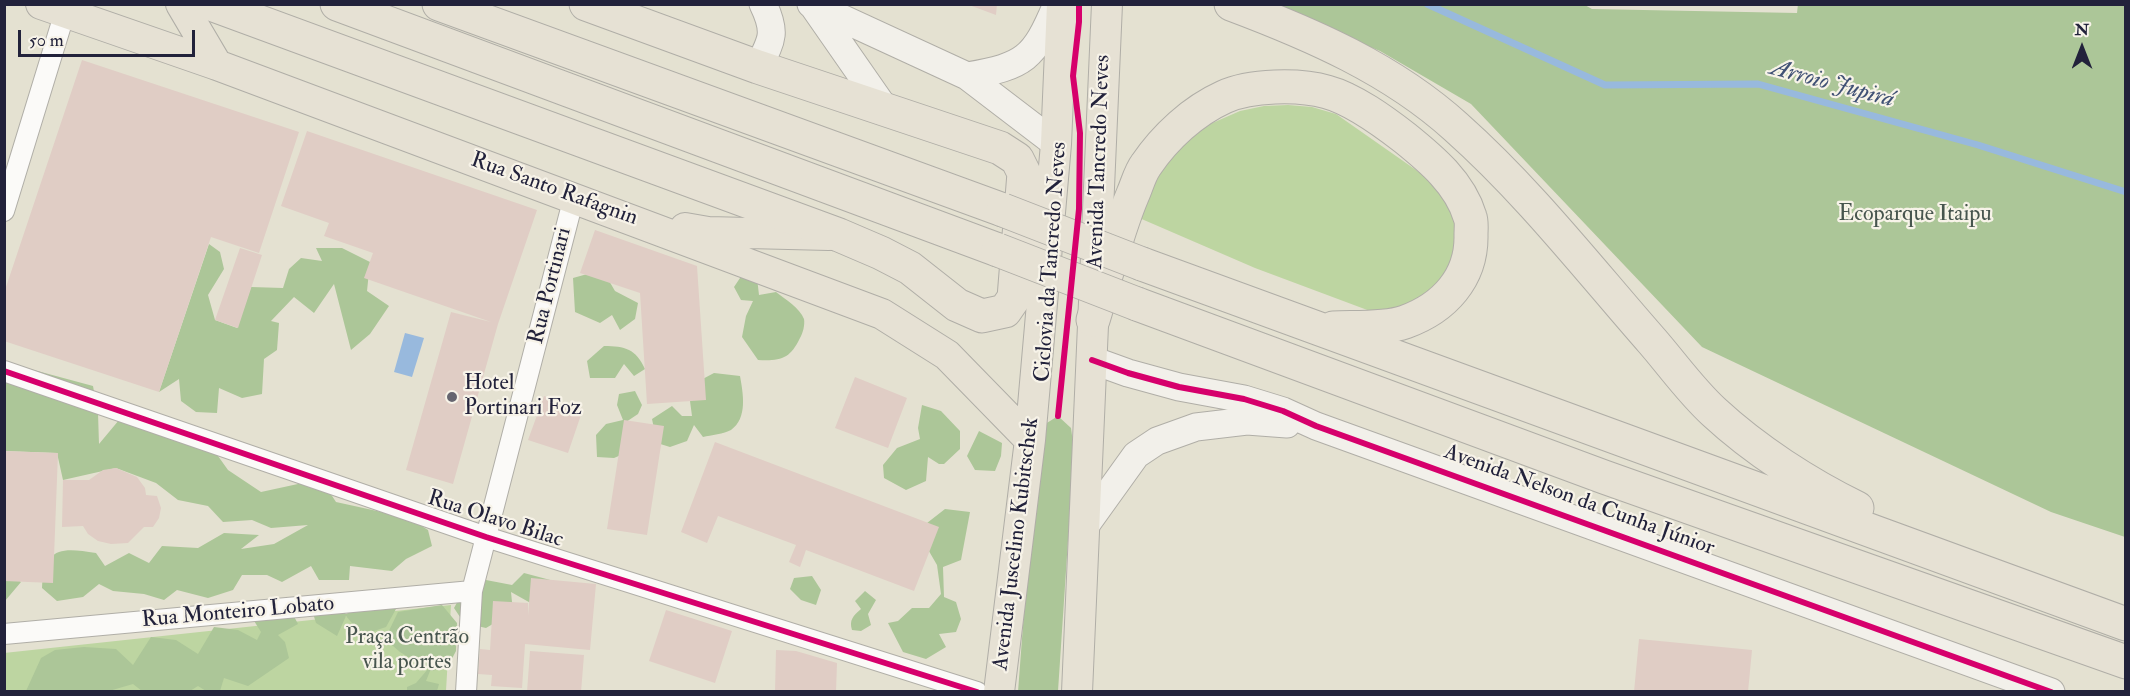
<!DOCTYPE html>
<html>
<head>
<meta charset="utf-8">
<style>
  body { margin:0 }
  #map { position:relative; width:2130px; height:696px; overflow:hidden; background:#e4e1d1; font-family:"IM FELL Double Pica",serif }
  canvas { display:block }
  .frame { position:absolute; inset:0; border:6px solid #22223b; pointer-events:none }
  .north { position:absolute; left:2052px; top:18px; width:60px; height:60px; -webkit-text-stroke:4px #f7f3e8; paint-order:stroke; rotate:0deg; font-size:16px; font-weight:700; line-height:24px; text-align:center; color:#22223b }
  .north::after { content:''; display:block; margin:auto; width:21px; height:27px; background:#22223b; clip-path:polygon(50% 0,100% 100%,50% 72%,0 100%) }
  .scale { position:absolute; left:18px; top:30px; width:177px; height:27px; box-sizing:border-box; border:3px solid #22223b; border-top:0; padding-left:8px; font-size:18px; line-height:21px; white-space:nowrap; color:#22223b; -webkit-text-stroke:4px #f7f3e8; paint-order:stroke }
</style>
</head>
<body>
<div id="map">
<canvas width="2130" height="696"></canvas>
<div class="frame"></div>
<div class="north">N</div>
<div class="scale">50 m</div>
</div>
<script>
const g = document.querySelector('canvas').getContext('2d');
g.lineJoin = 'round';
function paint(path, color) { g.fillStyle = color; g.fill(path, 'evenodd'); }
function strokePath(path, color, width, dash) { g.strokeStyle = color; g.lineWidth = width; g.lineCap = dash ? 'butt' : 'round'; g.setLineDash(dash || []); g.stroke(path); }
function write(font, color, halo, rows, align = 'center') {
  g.font = font + ' "IM FELL Double Pica",serif'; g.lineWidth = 4.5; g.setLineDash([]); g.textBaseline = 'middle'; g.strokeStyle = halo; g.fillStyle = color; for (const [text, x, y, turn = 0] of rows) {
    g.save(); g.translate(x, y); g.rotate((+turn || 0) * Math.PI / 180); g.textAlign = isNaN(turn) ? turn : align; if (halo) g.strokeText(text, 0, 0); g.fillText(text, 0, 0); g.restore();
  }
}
paint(new Path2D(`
  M 1288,105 L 1312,107 L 1336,114 L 1426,177 L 1448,201 L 1457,228 L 1451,269 L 1421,303 L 1378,314 L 1255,268 L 1137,217 L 1154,173 L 1201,128 L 1240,111 L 1264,106 Z
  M 451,605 L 446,691 L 5,691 L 4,653 Z`), '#bdd5a1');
paint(new Path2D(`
  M 1583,4 L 1592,9 L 1797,13 L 1798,4 L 2125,5 L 2125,537 L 2051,512 L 1702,347 L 1471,104 L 1380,51 L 1267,5 Z
  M 209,244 L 220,252 L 224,269 L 208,295 L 215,320 L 237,328 L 251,287 L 283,288 L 289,269 L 301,258 L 322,261 L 316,248 L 342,248 L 370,262 L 367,291 L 389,306 L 370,334 L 351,350 L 334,284 L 314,313 L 294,297 L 271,321 L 279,323 L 277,350 L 264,359 L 262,394 L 242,398 L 219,388 L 217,413 L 196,412 L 181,401 L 179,379 L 159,392 Z
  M 744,272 L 757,278 L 759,295 L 776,292 C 785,299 800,308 804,319 C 805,325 803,333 800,338 C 790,359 781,361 758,360 L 742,337 L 746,316 L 753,301 L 741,300 L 734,287 Z
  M 591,273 L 605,274 L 615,291 L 638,303 L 635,319 L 620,330 L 612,315 L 600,323 L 575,312 L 573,278 Z
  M 604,346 C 625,346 636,349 645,369 L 634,376 L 624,364 L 615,378 L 590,378 L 587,361 Z
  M 30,369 L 93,386 L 98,413 L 99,444 L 124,414 L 170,439 L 202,440 L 218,456 L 228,470 L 261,492 L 321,479 L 336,502 L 409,518 L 428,530 L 432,546 L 406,559 L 392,571 L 350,566 L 349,580 L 319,580 L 311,566 L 282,582 L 267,575 L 242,575 L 233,590 L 208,598 L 177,590 L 164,600 L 144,594 L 113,591 L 99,584 L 83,597 L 57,601 L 42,588 C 44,547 61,547 96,553 L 105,566 L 129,553 L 149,563 L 162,546 L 198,548 L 224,533 L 259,535 L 241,549 L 274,544 L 308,525 L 271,528 L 252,520 L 223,522 L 208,506 L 178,500 L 156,483 L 116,468 L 63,480 L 57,453 L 5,451 L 4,372 Z
  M 714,373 L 740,376 C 743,393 748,418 731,430 C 724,434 711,435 703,437 L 694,425 L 687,441 L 670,447 L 657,443 L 652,419 L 672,406 L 682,416 L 692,416 L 690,401 L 697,382 Z
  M 635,391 L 642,405 L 638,414 L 626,422 L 628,452 L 614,458 L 597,457 L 596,435 L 606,424 L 623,420 L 617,405 L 619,394 Z
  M 922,405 L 941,411 L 960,431 L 960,449 L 944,464 L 939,464 L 928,457 L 926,481 L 906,490 L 884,478 L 883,465 L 897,448 L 920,439 L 918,428 Z
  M 1058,416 L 1071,428 L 1074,450 L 1058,691 L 1018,692 L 1036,452 L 1042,426 Z
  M 979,431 L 1002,443 L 1001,456 L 995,471 L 975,470 L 967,456 Z
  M 945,509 L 970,512 L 961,560 L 943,567 L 944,597 L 956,602 L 961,619 L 956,632 L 939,634 L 946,647 L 926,659 L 903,652 L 888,623 L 898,621 L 912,608 L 929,608 L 941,594 L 937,565 L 926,546 L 927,523 Z
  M 5,570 L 21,582 L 5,601 Z
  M 524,573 L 554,581 L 543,610 L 511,592 L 513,612 L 486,628 L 464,623 L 454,608 L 467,584 L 486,580 L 512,585 Z
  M 812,576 L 821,590 L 816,605 L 801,600 L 790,589 L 794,578 Z
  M 865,591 L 876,600 L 868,614 L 871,625 L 861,631 L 852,630 C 849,620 853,616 861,609 L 855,601 Z
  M 321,596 L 346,614 L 373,601 L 396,609 L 386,627 L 362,635 L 346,616 L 337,636 L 316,623 L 311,607 Z
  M 442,605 L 457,623 L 456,651 L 447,668 L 430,671 L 426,681 L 439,684 L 437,691 L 407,691 L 407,687 L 416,683 L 428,669 L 400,652 L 385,639 L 398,612 Z
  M 289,607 L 298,624 L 278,635 L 285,642 L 289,658 L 248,686 L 224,678 L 220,691 L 206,691 L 198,686 L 190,691 L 142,691 L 133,684 L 109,691 L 26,691 L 41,658 L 55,650 L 84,647 L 116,649 L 133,665 L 151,637 L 176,640 L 198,654 L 214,627 L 238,630 L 257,640 L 261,632 L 251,616 Z`), '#acc698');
paint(new Path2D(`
  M 405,333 L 424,338 L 412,377 L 394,372 Z`), '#98b9dd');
strokePath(new Path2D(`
  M 1427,4 L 1605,85 L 1758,84 L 1978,145 L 2126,192`), '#98b9dd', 7);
paint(new Path2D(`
  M 997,4 L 996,15 L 969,5 L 969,4 Z
  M 82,60 L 299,132 L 259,253 L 211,237 L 159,392 L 4,341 L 4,293 Z
  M 307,131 L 537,210 L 498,324 L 453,484 L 406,470 L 451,312 L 491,322 L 364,278 L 373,253 L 324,236 L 329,223 L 281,206 Z
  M 595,230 L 697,266 L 706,400 L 647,404 L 640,293 L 580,273 Z
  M 240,248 L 262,255 L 238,328 L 215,320 Z
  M 855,377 L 907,398 L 888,448 L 835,428 Z
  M 544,396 L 583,409 L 568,453 L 528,440 Z
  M 624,420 L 664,426 L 647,535 L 607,529 Z
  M 715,442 L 939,527 L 914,591 L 806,550 L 800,567 L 789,562 L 796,545 L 718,516 L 707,543 L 681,532 Z
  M 4,451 L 58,453 L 53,583 L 4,581 Z
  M 116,468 L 137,477 L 145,488 L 146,495 L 157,496 L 161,508 L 159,518 L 153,527 L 144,527 L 128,543 L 111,544 L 98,541 L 88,534 L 83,526 L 62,527 L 63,480 L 89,480 L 103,470 Z
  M 531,578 L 596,584 L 590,650 L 525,644 L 522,688 L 491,686 L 492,675 L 478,674 L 480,649 L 490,650 L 493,601 L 528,603 L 528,616 Z
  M 666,610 L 732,631 L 715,683 L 649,661 Z
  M 1639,639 L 1752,650 L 1748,692 L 1634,692 Z
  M 776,650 L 796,651 L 837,663 L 836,692 L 775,692 Z
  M 530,651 L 584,655 L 581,692 L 527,692 Z`), '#e0cdc5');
const street = new Path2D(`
  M 4,211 L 65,12
  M 4,371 L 486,537 L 977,692
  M 4,634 L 472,591
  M 466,692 L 472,591 L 574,197`);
const secondary = new Path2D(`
  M 811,4 L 967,76 L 1056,144
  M 814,7 L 885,109
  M 758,67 C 772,40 777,33 763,4
  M 967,76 C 1025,66 1034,59 1057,4
  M 1092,360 L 1128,373 L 1179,387 L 1244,399 L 1283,411 L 1316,426 L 2051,692
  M 1085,526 L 1136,455 L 1157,441 L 1196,427 L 1247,421 L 1287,424`);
const primary = new Path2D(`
  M 41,4 L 217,65 L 882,314 L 947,355 L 1030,440
  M 181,4 L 217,65
  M 685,228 L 708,232 L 829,235
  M 999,692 L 1030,440 L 1056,144 L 1062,4
  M 1077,692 L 1107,4`);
const highway = new Path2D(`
  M 211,4 L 839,235 L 881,253 L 910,268 L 957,305 L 982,316 L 1005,311 L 1014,298 L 1024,173 L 1017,159 L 1000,148 L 758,67 L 586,4
  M 337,4 L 998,250
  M 439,4 L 1003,210
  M 1231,4 C 1311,34 1392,69 1456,127 C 1528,191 1588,268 1652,341 C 1672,364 1691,391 1714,412 C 1755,450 1808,484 1857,508
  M 1142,264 L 2126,624
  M 1137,304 L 1604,477 L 2126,662
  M 1093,320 C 1106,278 1116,234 1133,194 C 1137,185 1140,173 1146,165 C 1165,137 1193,111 1224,97 C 1250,85 1299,84 1327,92 C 1353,99 1383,121 1405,138 C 1431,159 1460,183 1470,217 C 1472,222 1471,229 1471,235 C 1472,278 1444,308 1405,322 C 1385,329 1354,327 1333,328`);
strokePath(street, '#b0aea7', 22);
strokePath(secondary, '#b0aea7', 29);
strokePath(primary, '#b0aea7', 32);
strokePath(highway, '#b0aea7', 35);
strokePath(street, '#fbfaf8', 20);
strokePath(secondary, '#f2f0ea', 27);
strokePath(primary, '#e6e1d4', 30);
strokePath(highway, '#e6e1d4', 33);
const highwayBridge = new Path2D(`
  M 1003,210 L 1142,264
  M 998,250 L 1137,304`);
strokePath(highwayBridge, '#b0aea7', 35, []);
strokePath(highwayBridge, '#e6e1d4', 33);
strokePath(new Path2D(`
  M 1092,360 L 1128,373 L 1179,387 L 1244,399 L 1283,411 L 1316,426 L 2051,692
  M 4,371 L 486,537 L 977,692
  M 1058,416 L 1079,209 L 1080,133 L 1073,76 L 1079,22 L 1079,4`), '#d6006c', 6);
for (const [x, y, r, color] of [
  [452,397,6,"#666570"]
]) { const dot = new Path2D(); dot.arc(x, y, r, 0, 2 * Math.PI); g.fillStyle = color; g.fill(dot); strokePath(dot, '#f7f3e8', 2); }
write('22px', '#22223b', '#f7f3e8', [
  ["Avenida Tancredo Neves",1100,162,-88],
  ["Rua Santo Rafagnin",554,190,20],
  ["Ciclovia da Tancredo Neves",1052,262,-86],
  ["Rua Portinari",551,286,-76],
  ["Avenida Nelson da Cunha Júnior",1579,501,20],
  ["Rua Olavo Bilac",495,520,18],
  ["Avenida Juscelino Kubitschek",1017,544,-83],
  ["Rua Monteiro Lobato",238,613,-5]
]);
write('22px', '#47554e', '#f7f3e8', [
  ["Ecoparque Itaipu",1915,215],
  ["Praça Centrão",407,638],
  ["vila portes",407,663]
]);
write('22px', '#22223b', '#f7f3e8', [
  ["Hotel",464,384],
  ["Portinari Foz",464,409]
], 'left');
write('italic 24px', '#405175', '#f7f3e8', [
  ["Arroio Jupirá",1832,85,15]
]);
</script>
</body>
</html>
